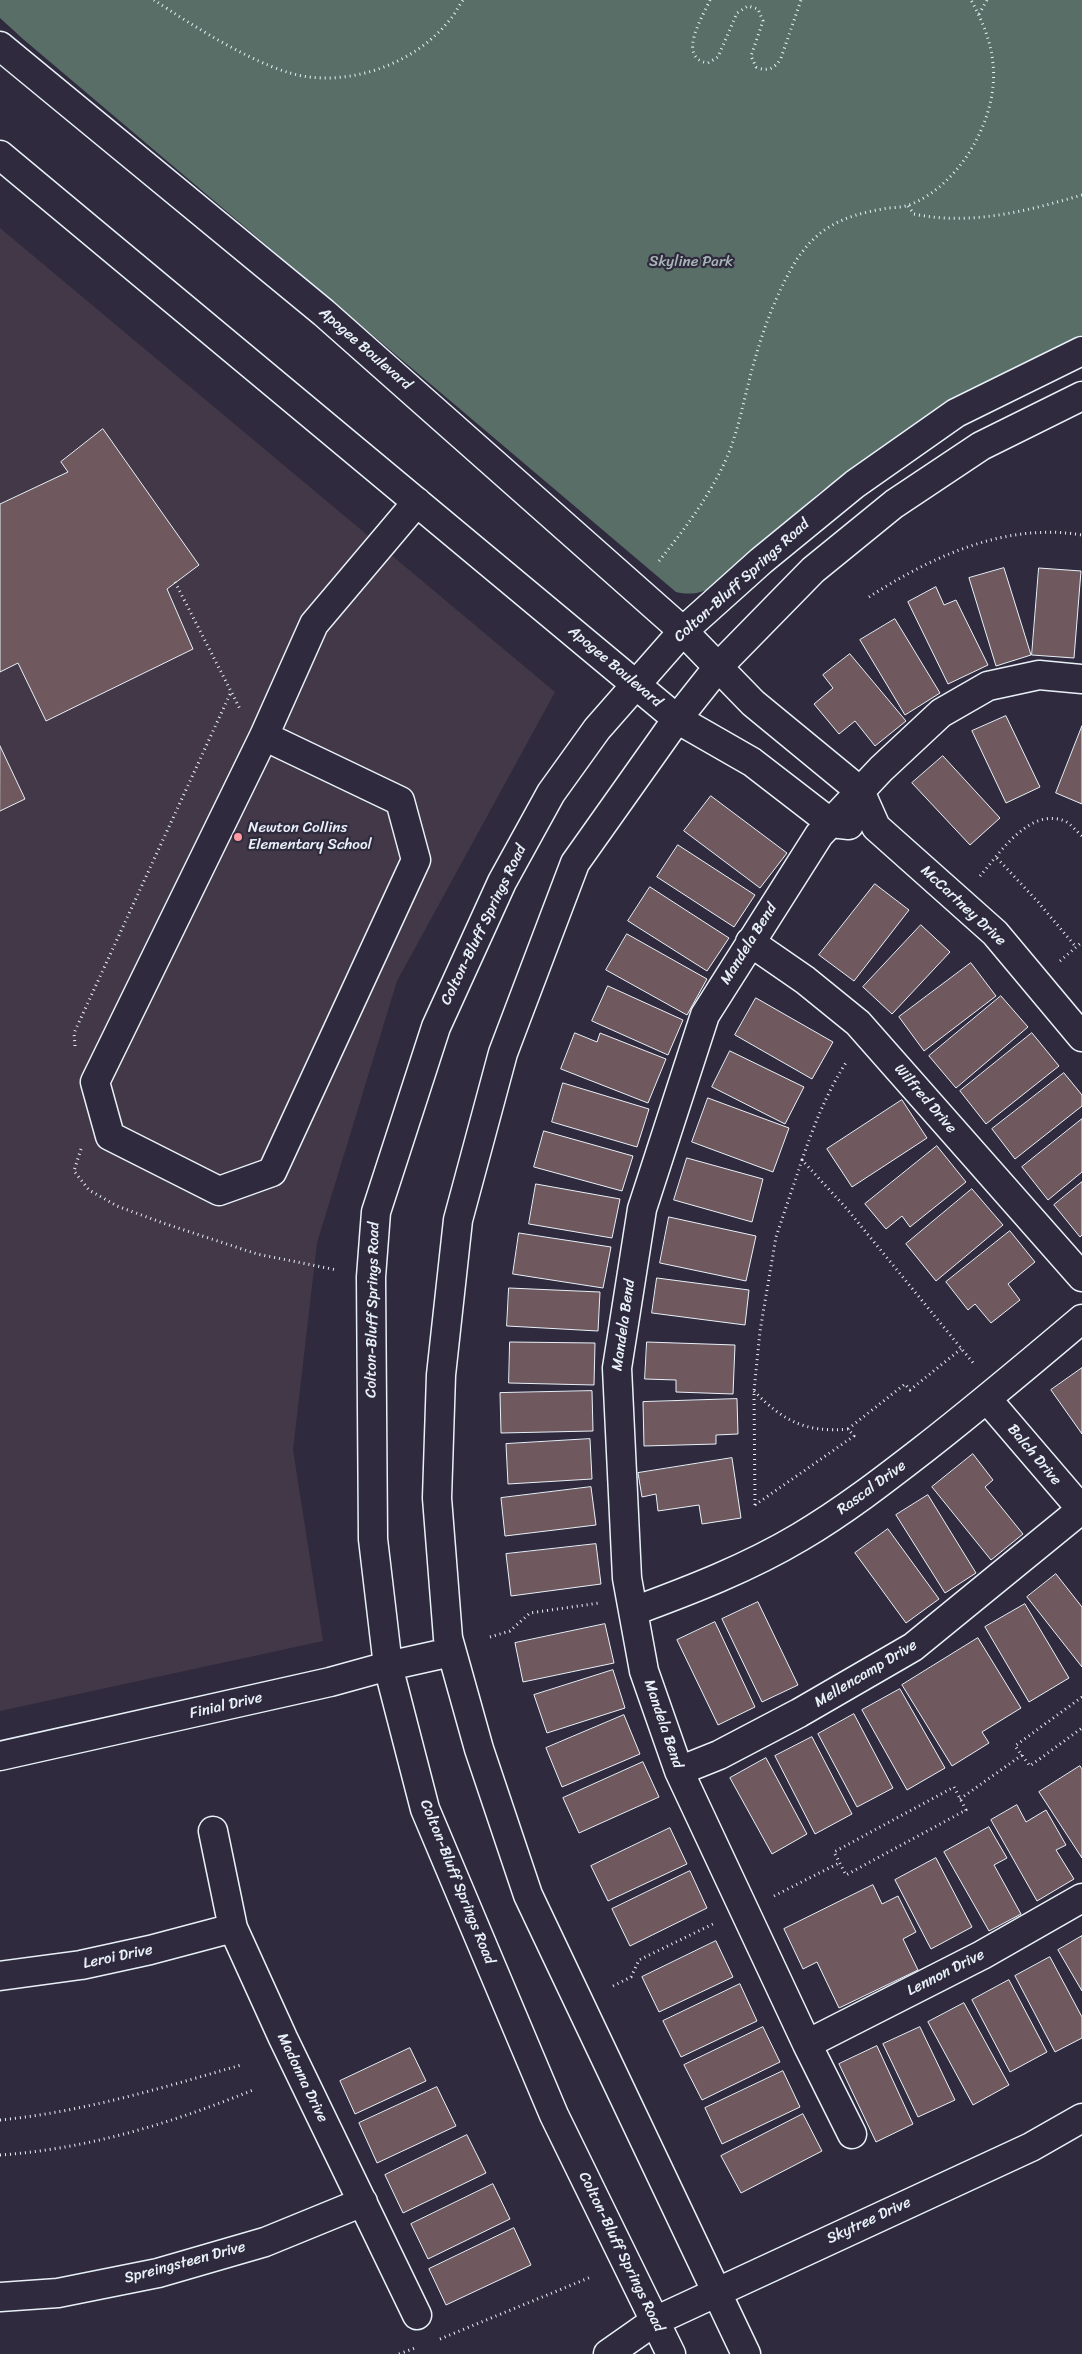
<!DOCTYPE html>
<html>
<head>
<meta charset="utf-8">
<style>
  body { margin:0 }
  canvas { display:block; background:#2f2a3d }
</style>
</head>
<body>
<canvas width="1082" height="2354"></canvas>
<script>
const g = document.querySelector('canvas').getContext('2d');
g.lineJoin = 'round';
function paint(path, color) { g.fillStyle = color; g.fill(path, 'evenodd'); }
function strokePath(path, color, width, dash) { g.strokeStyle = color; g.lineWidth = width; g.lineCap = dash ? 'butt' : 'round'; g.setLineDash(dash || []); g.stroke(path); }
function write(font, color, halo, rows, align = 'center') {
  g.font = font + ' Sriracha,sans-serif'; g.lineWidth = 4.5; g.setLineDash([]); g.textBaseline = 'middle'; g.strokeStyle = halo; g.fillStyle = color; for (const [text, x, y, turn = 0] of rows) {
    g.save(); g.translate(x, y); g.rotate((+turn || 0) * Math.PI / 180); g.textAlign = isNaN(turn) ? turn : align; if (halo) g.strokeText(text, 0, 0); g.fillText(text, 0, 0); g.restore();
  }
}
paint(new Path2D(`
  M 0,228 L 555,692 L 397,981 L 317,1243 L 293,1450 L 323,1641 L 0,1711 Z`), '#423847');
paint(new Path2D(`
  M 0,0 L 1082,0 L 1082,335 L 974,388 L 906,430 L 820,492 L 713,587 C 699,594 690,595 676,592 L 23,39 L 0,18 Z`), '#596e67');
const building = new Path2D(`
  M 103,429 L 199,565 L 167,589 L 193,649 L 46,721 L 18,663 L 0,672 L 0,504 L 68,472 L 61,462 Z
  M 1004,568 L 1031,655 L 996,666 L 969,578 Z
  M 1039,568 L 1081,571 L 1074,658 L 1032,655 Z
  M 936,587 L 944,605 L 956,600 L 988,665 L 948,684 L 908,602 Z
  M 895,619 L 940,693 L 905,715 L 860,640 Z
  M 850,654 L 906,721 L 875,746 L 855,721 L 839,734 L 814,704 L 833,688 L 823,675 Z
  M 1006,716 L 1040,787 L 1006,803 L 972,731 Z
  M 1082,726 L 1082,804 L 1056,793 Z
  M 0,746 L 25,799 L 0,811 Z
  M 943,756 L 1000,818 L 970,845 L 912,783 Z
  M 711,796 L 787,853 L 760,888 L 684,831 Z
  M 678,845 L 755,895 L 734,927 L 657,877 Z
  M 875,884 L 909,910 L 854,981 L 819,955 Z
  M 650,887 L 729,938 L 707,971 L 628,921 Z
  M 921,925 L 950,952 L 892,1014 L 863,987 Z
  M 627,934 L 707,979 L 687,1015 L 606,970 Z
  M 971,963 L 996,996 L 924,1051 L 899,1017 Z
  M 608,986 L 683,1020 L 668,1055 L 592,1021 Z
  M 1001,996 L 1028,1027 L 956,1088 L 929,1056 Z
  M 756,998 L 833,1042 L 812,1079 L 735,1035 Z
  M 575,1033 L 597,1042 L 600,1033 L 666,1059 L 648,1103 L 561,1069 Z
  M 1032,1033 L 1059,1066 L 986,1124 L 960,1091 Z
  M 730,1051 L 804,1087 L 785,1124 L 712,1087 Z
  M 1064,1073 L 1082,1095 L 1082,1106 L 1015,1159 L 992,1129 Z
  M 563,1083 L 649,1109 L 637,1147 L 552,1122 Z
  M 708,1098 L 789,1128 L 773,1172 L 692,1142 Z
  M 902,1100 L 927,1138 L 852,1187 L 827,1149 Z
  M 1082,1119 L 1082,1172 L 1048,1200 L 1022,1167 Z
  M 544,1131 L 633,1156 L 622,1191 L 534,1167 Z
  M 937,1146 L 966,1182 L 910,1227 L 902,1216 L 886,1229 L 865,1204 Z
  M 687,1158 L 763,1179 L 752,1222 L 674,1200 Z
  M 1082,1182 L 1082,1235 L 1080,1237 L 1054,1205 Z
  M 536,1184 L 620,1199 L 612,1238 L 529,1224 Z
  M 972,1189 L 1003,1225 L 936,1281 L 906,1244 Z
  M 669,1217 L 756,1236 L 746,1281 L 660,1263 Z
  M 1010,1231 L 1035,1262 L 1008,1284 L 1020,1300 L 991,1323 L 975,1304 L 968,1310 L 946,1282 Z
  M 519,1233 L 611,1247 L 603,1288 L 513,1274 Z
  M 657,1278 L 749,1290 L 745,1325 L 652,1313 Z
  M 509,1288 L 600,1292 L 598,1331 L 507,1326 Z
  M 510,1342 L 595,1343 L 594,1385 L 509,1383 Z
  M 647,1342 L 735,1345 L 733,1394 L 676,1392 L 676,1380 L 645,1379 Z
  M 1082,1368 L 1082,1434 L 1051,1390 Z
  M 592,1391 L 593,1431 L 501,1433 L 500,1393 Z
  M 737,1399 L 738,1434 L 716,1435 L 716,1444 L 644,1446 L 643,1402 Z
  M 590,1439 L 592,1479 L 508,1484 L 506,1444 Z
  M 973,1454 L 993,1480 L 985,1487 L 1023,1534 L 991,1560 L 932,1487 Z
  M 732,1458 L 741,1518 L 702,1524 L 699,1505 L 658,1511 L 656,1494 L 642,1497 L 638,1473 Z
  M 591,1487 L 596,1525 L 505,1536 L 501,1498 Z
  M 928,1495 L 976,1573 L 945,1593 L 896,1515 Z
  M 888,1529 L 939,1599 L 906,1623 L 855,1553 Z
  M 596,1544 L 601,1584 L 511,1596 L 506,1554 Z
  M 1056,1574 L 1082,1607 L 1082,1667 L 1027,1597 Z
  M 758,1602 L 798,1685 L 762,1702 L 722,1619 Z
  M 1025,1604 L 1069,1678 L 1029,1702 L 985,1627 Z
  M 715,1622 L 755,1707 L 718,1725 L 677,1640 Z
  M 605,1624 L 614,1663 L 523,1682 L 515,1643 Z
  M 978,1638 L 1021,1708 L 982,1732 L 989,1743 L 952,1766 L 902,1685 Z
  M 613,1670 L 625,1708 L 547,1733 L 534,1695 Z
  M 900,1689 L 945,1768 L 907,1790 L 862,1710 Z
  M 854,1714 L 893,1788 L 857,1807 L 818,1734 Z
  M 624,1715 L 640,1754 L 562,1787 L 546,1748 Z
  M 812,1737 L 852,1814 L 815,1834 L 775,1756 Z
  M 766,1758 L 807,1834 L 772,1854 L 730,1778 Z
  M 643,1762 L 659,1797 L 579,1833 L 563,1798 Z
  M 1080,1766 L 1082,1769 L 1082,1858 L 1039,1792 Z
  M 1017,1805 L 1026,1822 L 1046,1810 L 1066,1845 L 1056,1850 L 1074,1879 L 1037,1901 L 991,1820 Z
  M 989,1827 L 1007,1858 L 994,1865 L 1021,1914 L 989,1931 L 944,1852 Z
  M 670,1828 L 687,1864 L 608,1901 L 591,1866 Z
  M 936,1858 L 972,1927 L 931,1949 L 895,1880 Z
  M 690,1871 L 707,1908 L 630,1946 L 612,1909 Z
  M 873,1885 L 882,1904 L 898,1896 L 916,1932 L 903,1939 L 918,1970 L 839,2008 L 817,1962 L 803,1969 L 784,1929 Z
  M 1082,1936 L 1082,1991 L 1058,1950 Z
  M 716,1941 L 733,1977 L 659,2012 L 642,1977 Z
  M 1050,1957 L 1082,2017 L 1082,2038 L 1055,2052 L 1015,1976 Z
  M 1009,1980 L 1047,2052 L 1010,2072 L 972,2000 Z
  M 740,1984 L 757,2021 L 681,2057 L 663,2021 Z
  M 964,2003 L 1009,2085 L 973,2105 L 928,2022 Z
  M 763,2027 L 780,2062 L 702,2100 L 684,2065 Z
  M 920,2027 L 955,2100 L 918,2117 L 883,2044 Z
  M 877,2046 L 913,2124 L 876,2142 L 839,2064 Z
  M 410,2048 L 426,2081 L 355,2114 L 340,2081 Z
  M 783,2071 L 800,2107 L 722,2144 L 705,2108 Z
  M 437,2087 L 456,2126 L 377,2163 L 359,2123 Z
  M 803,2114 L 822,2151 L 741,2193 L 721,2156 Z
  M 467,2135 L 486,2173 L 403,2213 L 385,2175 Z
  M 493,2184 L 510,2219 L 428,2259 L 411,2224 Z
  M 514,2228 L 531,2265 L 446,2305 L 429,2269 Z`);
paint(building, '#6f595f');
strokePath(building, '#e8f1f8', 1);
const minor = new Path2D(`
  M 0,46 L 324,313 L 683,631 L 753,703 L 860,791 L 876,827 L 995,933 L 1082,1037
  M 0,155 L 677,719 L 752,762 L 831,823 L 849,825
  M 264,736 L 400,801 L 416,860 L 272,1172 L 219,1191 L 110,1136 L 95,1082 L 264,736 L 314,624 L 417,502
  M 750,942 L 805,980 L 858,1023 L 1082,1277
  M 987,1399 L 1082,1510
  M 634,1611 C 691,1590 748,1568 800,1537 C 844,1511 884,1480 924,1449 C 978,1407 1030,1363 1082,1319
  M 0,1756 L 330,1682 L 388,1666 L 451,1652
  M 679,1771 L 719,1755 L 799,1713 L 913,1647 L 1082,1509
  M 213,1831 L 233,1928 L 283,2038 L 417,2315
  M 0,1976 L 81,1965 L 150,1950 L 233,1928
  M 807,2044 L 982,1955 L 1082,1898
  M 852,2134 L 807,2044 L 679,1771 L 644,1671 L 627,1578 L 617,1368 L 642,1209 L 705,1015 L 819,835 L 881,769 L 941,713 L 988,686 L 1039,675 L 1082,679
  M 0,2297 L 58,2293 L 158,2273 L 265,2242 L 363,2202
  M 608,2354 L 655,2321 L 1031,2147 L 1082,2118
  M 671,2354 L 554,2115 L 425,1809 L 388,1666 L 373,1539 L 371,1277 L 376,1212 L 436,1027 L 502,882 L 551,793 L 597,729 L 683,631 L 761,561 L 855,484 L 956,413 L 1082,351
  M 746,2354 L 528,1895 L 479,1749 L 448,1638 L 437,1498 L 441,1375 L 458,1220 L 503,1053 L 575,863 L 677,719 L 719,666 L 813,570 L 894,504 L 981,446 L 1082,396`);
strokePath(minor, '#e8f1f8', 31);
strokePath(new Path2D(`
  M 154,0 C 192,25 264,72 309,77 C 360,83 416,61 448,22 C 454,16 458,7 463,0
  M 710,0 C 703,16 676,58 708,63 L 718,57 L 737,13 L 748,6 L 758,9 L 763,21 L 751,56 L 756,67 C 767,72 775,69 781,58 L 801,0
  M 979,14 L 987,0
  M 908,206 L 914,214 C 971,226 1027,211 1082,195
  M 659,561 C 687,526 713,492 730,450 C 741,420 746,389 755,359 C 764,327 777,293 794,264 C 816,228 842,216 883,209 C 891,207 901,208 909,205 C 960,186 999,117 993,64 C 991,41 982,20 971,0
  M 175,582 L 240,709
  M 869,597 C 931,557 1006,522 1082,535
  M 997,858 L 1038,902 L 1076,947
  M 980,876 C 1000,853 1029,807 1065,821 C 1071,824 1077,832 1082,836
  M 1060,961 L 1082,942
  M 75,1046 L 74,1033 L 231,692
  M 81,1149 L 74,1171 L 89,1190 L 117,1206 L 163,1223 L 257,1254 L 337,1270
  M 802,1160 C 814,1125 827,1092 847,1061
  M 754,1391 C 783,1421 806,1433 848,1429
  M 755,1505 L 754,1391 L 760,1331 L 776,1237 L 802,1160 L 847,1209 L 974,1364
  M 755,1505 L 854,1436 L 848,1429 L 905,1384 L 910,1390 L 961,1349
  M 490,1637 L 510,1631 L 530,1613 L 599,1603
  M 1082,1697 L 1015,1746 L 1030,1766 L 1082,1728
  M 954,1787 L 966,1810 L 846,1875 L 834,1852 Z
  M 960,1799 L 1022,1755
  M 774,1896 L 839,1863
  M 613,1986 L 631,1977 L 639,1960 L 715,1923
  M 0,2120 C 82,2112 162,2088 241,2065
  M 0,2155 C 88,2149 172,2123 253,2090
  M 440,2339 L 591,2277
  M 399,2354 L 415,2348`), '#e8f1f8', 3, [1, 4]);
strokePath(minor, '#2f2a3d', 28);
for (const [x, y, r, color] of [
  [238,837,5,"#ff9aa2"]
]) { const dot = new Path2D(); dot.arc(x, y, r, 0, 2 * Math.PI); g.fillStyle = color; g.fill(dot); strokePath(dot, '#2f2a3d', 2); }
write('15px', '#a8b6b7', '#2f2a3d', [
  ["Skyline Park",691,262]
]);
write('15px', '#e8f1f8', '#2f2a3d', [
  ["Apogee Boulevard",365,349,41],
  ["Colton-Bluff Springs Road",742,581,-42],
  ["Apogee Boulevard",615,667,40],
  ["McCartney Drive",963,906,43],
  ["Colton-Bluff Springs Road",484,925,-64],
  ["Mandela Bend",749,944,-58],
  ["Wilfred Drive",925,1099,49],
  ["Colton-Bluff Springs Road",373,1310,-89],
  ["Mandela Bend",624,1325,-82],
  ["Balch Drive",1034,1455,50],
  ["Rascal Drive",872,1488,-36],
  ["Mellencamp Drive",866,1674,-31],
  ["Finial Drive",226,1706,-13],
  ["Mandela Bend",663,1724,71],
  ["Colton-Bluff Springs Road",457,1882,68],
  ["Leroi Drive",118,1957,-12],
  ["Lennon Drive",946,1973,-27],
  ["Madonna Drive",302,2078,64],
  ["Skytree Drive",869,2221,-25],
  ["Colton-Bluff Springs Road",621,2252,64],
  ["Spreingsteen Drive",185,2263,-15]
]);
write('15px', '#e8f1f8', '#2f2a3d', [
  ["Newton Collins",248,828],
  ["Elementary School",248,845]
], 'left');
</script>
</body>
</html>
